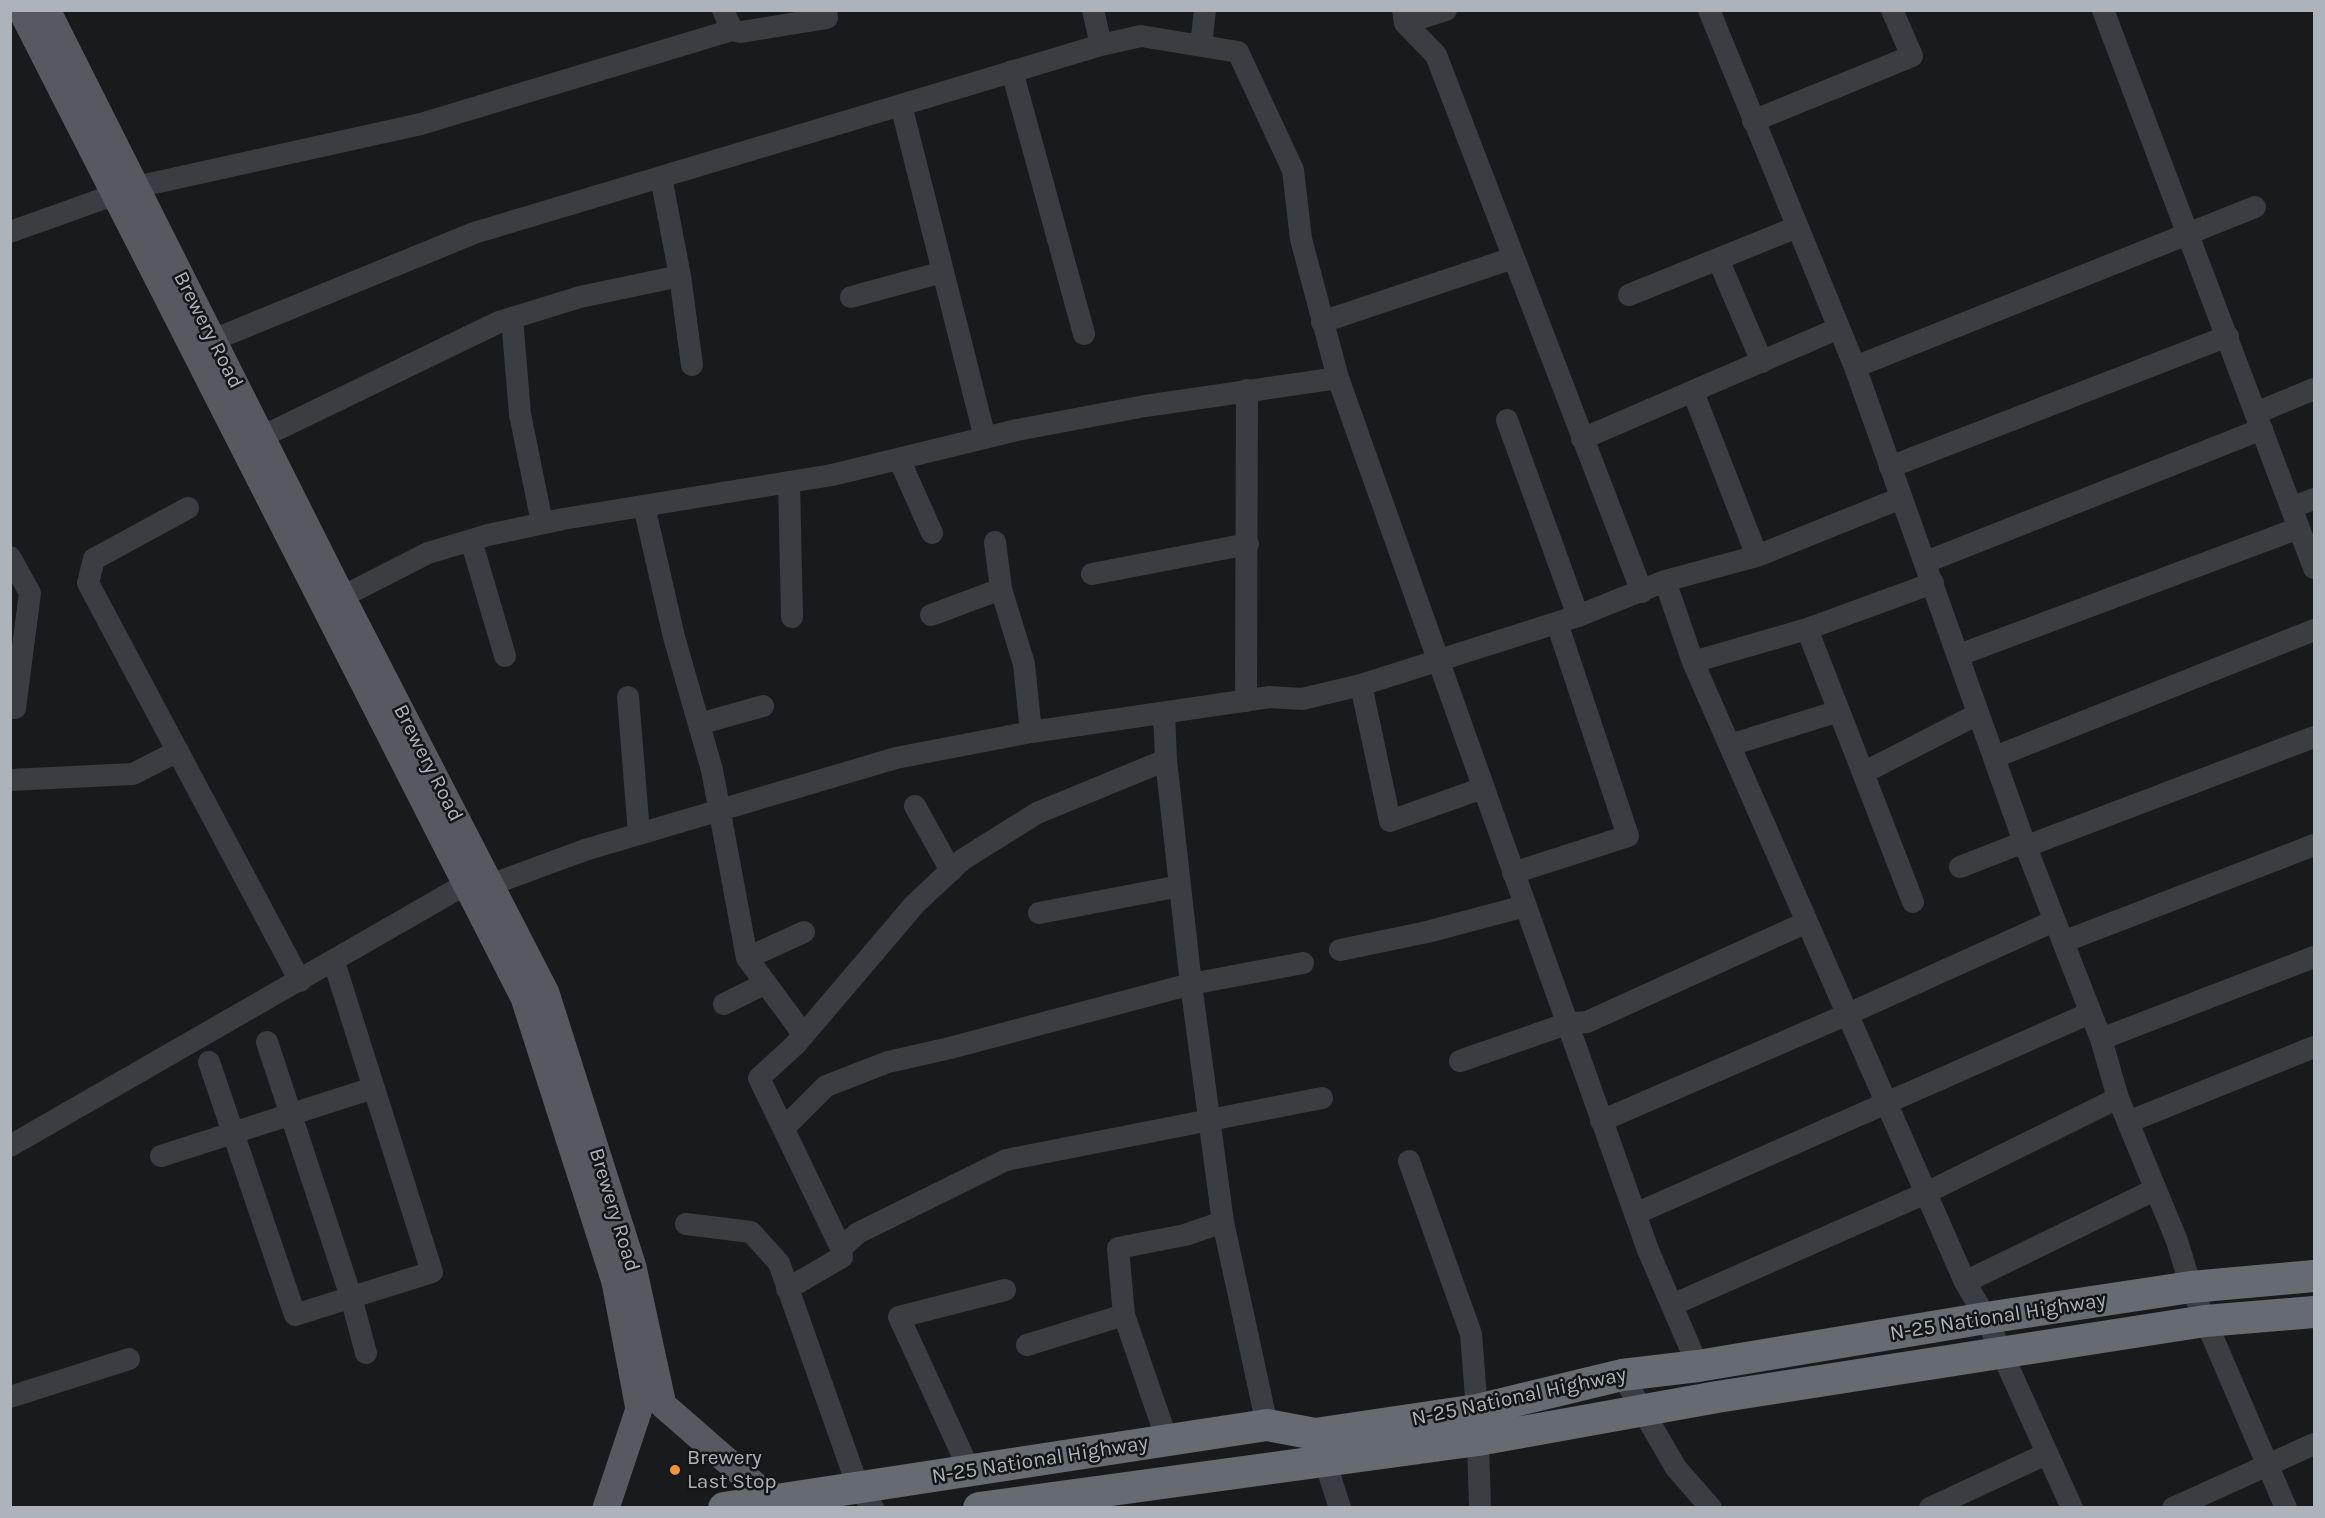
<!DOCTYPE html>
<html>
<head>
<meta charset="utf-8">
<style>
  body { margin:0 }
  #map { position:relative; width:2325px; height:1518px; overflow:hidden; background:#191a1c; font-family:Karla,sans-serif }
  canvas { display:block }
  .frame { position:absolute; inset:0; border:12px solid #acb3bb; pointer-events:none }
</style>
</head>
<body>
<div id="map">
<canvas width="2325" height="1518"></canvas>
<div class="frame"></div>
</div>
<script>
const g = document.querySelector('canvas').getContext('2d');
g.lineJoin = 'round';
function strokePath(path, color, width, dash) { g.strokeStyle = color; g.lineWidth = width; g.lineCap = dash ? 'butt' : 'round'; g.setLineDash(dash || []); g.stroke(path); }
function write(font, color, halo, rows, align = 'center') {
  g.font = font + ' Karla,sans-serif'; g.lineWidth = 5; g.setLineDash([]); g.textBaseline = 'middle'; g.strokeStyle = halo; g.fillStyle = color; for (const [text, x, y, turn = 0] of rows) {
    g.save(); g.translate(x, y); g.rotate((+turn || 0) * Math.PI / 180); g.textAlign = isNaN(turn) ? turn : align; if (halo) g.strokeText(text, 0, 0); g.fillText(text, 0, 0); g.restore();
  }
}
strokePath(new Path2D(`
  M 723,10 L 732,30
  M 1093,10 L 1101,45
  M 1403,10 L 1405,23 L 1436,55 L 1642,592
  M 1709,10 L 1855,367 L 2024,842 L 2101,1039 L 2118,1098 L 2177,1241 L 2191,1287 L 2286,1508
  M 2103,10 L 2314,568
  M 1405,23 L 1446,10
  M 1201,46 L 1205,10
  M 1012,71 L 1084,334
  M 901,105 L 985,438
  M 1753,121 L 1912,56 L 1892,10
  M 661,177 L 680,276 L 692,365
  M 10,232 L 136,187 L 421,124 L 732,30 L 741,32 L 827,18 L 826,10
  M 1718,259 L 1762,362
  M 1629,295 L 1797,227
  M 851,297 L 943,272
  M 512,318 L 520,414 L 542,523
  M 1322,322 L 1513,258
  M 198,348 L 213,340 L 474,233 L 1101,45 L 1141,36 L 1238,52 L 1293,170 L 1301,239 L 1338,378 L 1648,1250 L 1698,1366
  M 1855,367 L 2255,207
  M 1693,392 L 1757,556
  M 2256,413 L 2314,389
  M 1507,420 L 1578,616
  M 1582,439 L 1839,328
  M 247,444 L 499,322 L 580,297 L 680,276
  M 899,459 L 932,533
  M 1890,467 L 2228,336
  M 789,482 L 792,617
  M 644,506 L 674,637 L 712,770 L 747,958 L 804,1035
  M 2292,507 L 2314,499
  M 188,508 L 94,559 L 88,583 L 300,981
  M 471,540 L 505,656
  M 995,542 L 1001,589 L 1024,664 L 1031,732
  M 10,557 L 30,593 L 15,708
  M 1926,562 L 2262,429
  M 1092,574 L 1248,544
  M 1665,581 L 1693,662 L 1965,1282 L 1986,1318 L 2072,1508
  M 328,604 L 428,553 L 488,535 L 563,519 L 832,475 L 1017,430 L 1145,406 L 1338,378
  M 931,615 L 1001,589
  M 1959,655 L 2299,528
  M 1693,662 L 1807,629 L 1933,583
  M 1361,685 L 1390,821 L 1483,788
  M 628,697 L 639,833
  M 1246,701 L 1247,390
  M 1839,711 L 1913,902
  M 1164,713 L 1166,760 L 1191,984 L 1223,1222 L 1267,1425
  M 699,724 L 763,706
  M 1730,745 L 1839,711 L 1807,629
  M 1995,757 L 2314,630
  M 1863,773 L 1978,714
  M 10,780 L 133,774 L 178,751
  M 915,806 L 951,871
  M 2027,846 L 2314,737
  M 1960,867 L 2024,842
  M 1513,873 L 1628,836 L 1557,623
  M 490,885 L 585,850 L 896,758 L 1031,732 L 1270,697 L 1302,699 L 1361,685 L 1578,616 L 1665,581 L 1757,556 L 1901,498
  M 1039,913 L 1180,886
  M 2063,942 L 2314,845
  M 1340,950 L 1427,932 L 1525,906
  M 747,958 L 804,932
  M 724,1004 L 766,983
  M 2101,1039 L 2314,957
  M 267,1042 L 351,1297 L 366,1353
  M 1460,1061 L 1566,1024 L 1587,1022 L 1807,922
  M 209,1062 L 295,1315 L 432,1272 L 334,962
  M 1601,1121 L 1848,1014 L 2054,921
  M 2128,1122 L 2314,1047
  M 784,1128 L 826,1086 L 888,1062 L 950,1048 L 1191,984 L 1303,963
  M 10,1146 L 480,876
  M 161,1156 L 373,1088
  M 1409,1161 L 1471,1334 L 1477,1410 L 1480,1508
  M 1635,1214 L 2090,1013
  M 686,1224 L 751,1232 L 779,1263 L 858,1487 L 873,1508
  M 841,1248 L 858,1233 L 1006,1160 L 1322,1098
  M 1965,1282 L 2154,1190
  M 787,1289 L 842,1257 L 841,1248 L 759,1078 L 795,1045 L 915,904 L 962,860 L 1037,813 L 1166,760
  M 1672,1305 L 1926,1193 L 2118,1098
  M 1027,1345 L 1124,1315
  M 1622,1375 L 1676,1468 L 1711,1508
  M 10,1397 L 129,1359
  M 1167,1440 L 1124,1315 L 1118,1248 L 1185,1235 L 1223,1222
  M 1320,1446 L 1340,1508
  M 969,1469 L 899,1317 L 1005,1290
  M 1930,1508 L 2046,1454
  M 2173,1508 L 2314,1444`), '#3a3d41', 22);
strokePath(new Path2D(`
  M 21,10 L 524,998 L 615,1282 L 639,1409 L 606,1508
  M 47,10 L 341,595 L 546,993 L 633,1267 L 663,1405 L 781,1508`), '#565a60', 27);
strokePath(new Path2D(`
  M 724,1508 L 1267,1425 L 1315,1434 L 1477,1410 L 1622,1375 L 1698,1366 L 1986,1318 L 2191,1287 L 2314,1276
  M 979,1508 L 1478,1440 L 1717,1397 L 2205,1321 L 2314,1312`), '#666b72', 32);
for (const [x, y, r, color] of [
  [675,1470,6,"#f59338"]
]) { const dot = new Path2D(); dot.arc(x, y, r, 0, 2 * Math.PI); g.fillStyle = color; g.fill(dot); strokePath(dot, '#141517', 2); }
write('21px', '#acb3bb', '#141517', [
  ["Brewery Road",208,330,63],
  ["Brewery Road",428,763,63],
  ["Brewery Road",614,1210,73],
  ["N-25 National Highway",1998,1317,-9],
  ["N-25 National Highway",1519,1397,-12],
  ["N-25 National Highway",1040,1460,-9]
]);
write('21px', '#acb3bb', '#141517', [
  ["Brewery",687,1458],
  ["Last Stop",687,1482]
], 'left');
</script>
</body>
</html>
